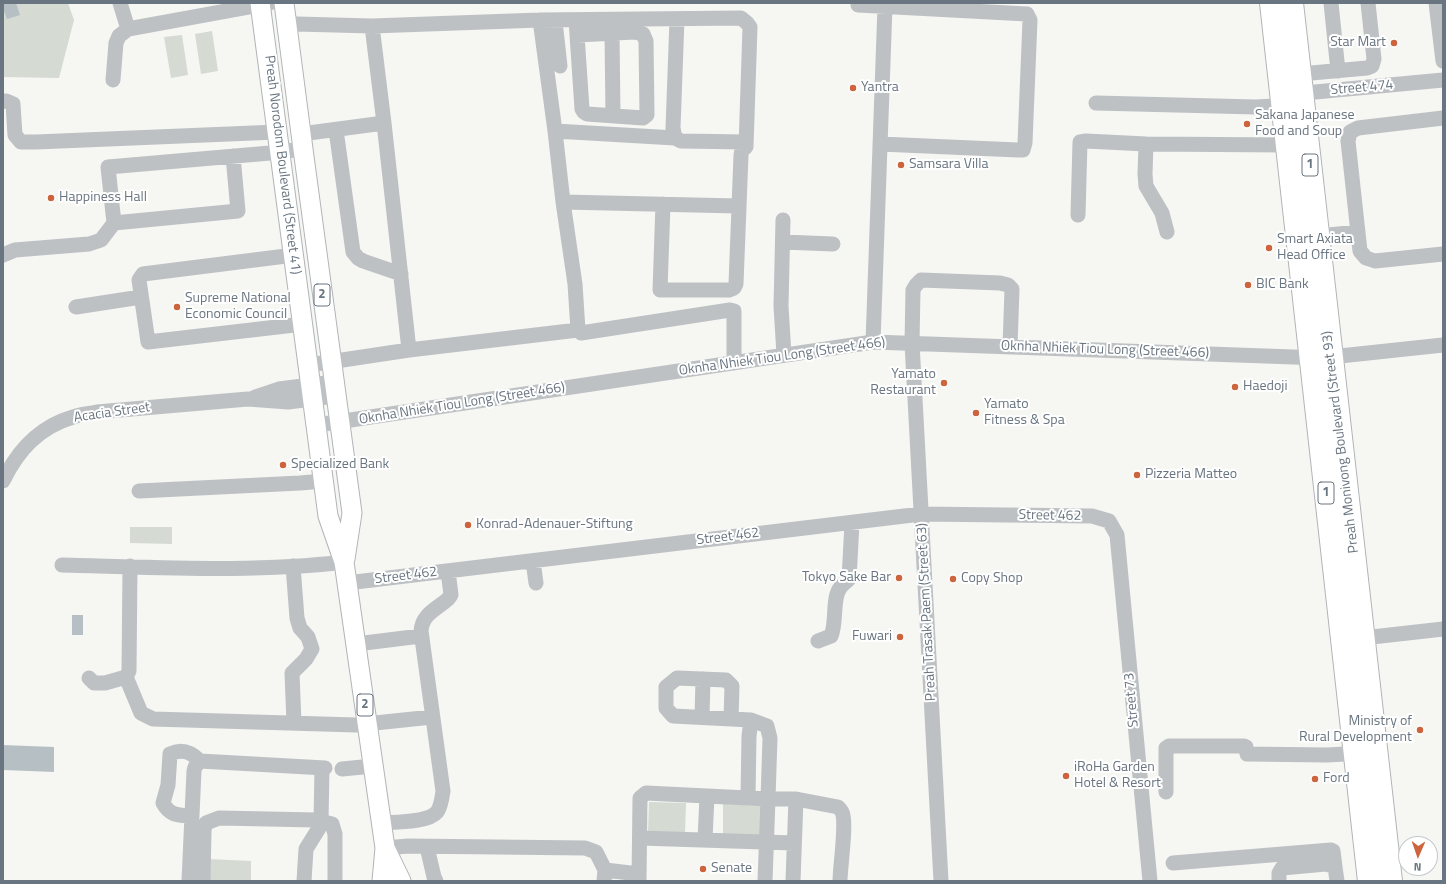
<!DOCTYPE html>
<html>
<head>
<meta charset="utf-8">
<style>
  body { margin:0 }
  #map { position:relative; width:1446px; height:884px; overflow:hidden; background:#f6f6f3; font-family:"Titillium Web",sans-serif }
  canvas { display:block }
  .frame { position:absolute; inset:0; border:4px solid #697580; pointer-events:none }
  .north { position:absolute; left:1398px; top:836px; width:40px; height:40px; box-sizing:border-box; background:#fff; border:1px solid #c3c8cc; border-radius:50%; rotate:182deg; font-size:11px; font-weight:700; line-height:16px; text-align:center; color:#697580 }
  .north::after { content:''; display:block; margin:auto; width:14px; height:18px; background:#cc643d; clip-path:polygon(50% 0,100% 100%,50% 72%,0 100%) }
</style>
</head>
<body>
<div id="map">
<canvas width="1446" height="884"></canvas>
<div class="frame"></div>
<div class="north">N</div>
</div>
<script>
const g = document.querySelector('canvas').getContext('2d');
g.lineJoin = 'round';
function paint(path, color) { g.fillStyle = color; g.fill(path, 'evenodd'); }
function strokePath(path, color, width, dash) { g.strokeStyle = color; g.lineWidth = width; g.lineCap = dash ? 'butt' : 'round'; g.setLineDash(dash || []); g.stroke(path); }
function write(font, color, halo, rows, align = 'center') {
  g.font = font + ' "Titillium Web",sans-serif'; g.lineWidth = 4; g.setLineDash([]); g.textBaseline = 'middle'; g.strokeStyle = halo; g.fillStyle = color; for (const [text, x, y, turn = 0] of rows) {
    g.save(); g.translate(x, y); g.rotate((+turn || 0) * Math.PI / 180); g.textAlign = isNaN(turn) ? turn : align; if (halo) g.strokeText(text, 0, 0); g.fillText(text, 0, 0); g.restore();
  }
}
paint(new Path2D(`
  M 3,3 L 68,3 L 74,20 L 59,78 L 3,77 Z
  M 212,31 L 218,71 L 201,74 L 195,34 Z
  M 182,35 L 188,75 L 171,78 L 164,37 Z
  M 130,527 L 172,527 L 172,544 L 130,543 Z
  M 649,802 L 686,803 L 685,833 L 648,832 Z
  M 723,804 L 761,806 L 761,836 L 723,835 Z
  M 208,859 L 251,861 L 251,881 L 207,881 Z`), '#d5dad3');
paint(new Path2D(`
  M 3,3 L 16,3 L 20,15 L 7,19 L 3,8 Z
  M 72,615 L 83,615 L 83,635 L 72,635 Z
  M 3,745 L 54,747 L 54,772 L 3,770 Z`), '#b6bfc4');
const major = new Path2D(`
  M 260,3 L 328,516 L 344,562 L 385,848 L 382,881
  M 284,3 L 303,149 L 352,513 L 345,559
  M 385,848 L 401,881`);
const highway = new Path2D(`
  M 1271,3 L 1369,881
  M 1292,3 L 1391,881`);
strokePath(major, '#b1b5b8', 21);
strokePath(highway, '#b1b4b7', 24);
strokePath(new Path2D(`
  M 120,3 L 128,29 L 270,3
  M 1331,3 L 1338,71
  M 1436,3 L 1443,61
  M 858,5 L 1027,14 L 1030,20 L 1025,143 L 1023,150 L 1018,150 L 880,144
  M 540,20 L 555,131 L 563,202 L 575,284 L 578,330
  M 576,20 L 582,109 L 584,112 L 587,114 L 643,118 L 647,115 L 646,41 L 643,34 L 634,32 L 577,35
  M 555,21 L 560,66
  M 288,25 L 297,24 L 372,26 L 540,20 L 741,18 L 747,23 L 750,27 L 746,147 L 742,150 L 741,155 L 736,284 L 734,288 L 729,290 L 660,290 L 663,204
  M 372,26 L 384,123 L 409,350
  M 612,33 L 613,116
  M 1300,74 L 1367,68 L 1372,66 L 1374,59 L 1368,3
  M 113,80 L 116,43 L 119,36 L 128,29
  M 1294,94 L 1443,80
  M 3,101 L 6,101 L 13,104 L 15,135 L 21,142 L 36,142 L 277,132
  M 1096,103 L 1256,107 L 1291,105
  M 1443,118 L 1358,128 L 1350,132 L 1348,141 L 1360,251 L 1366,258 L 1375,261 L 1443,254
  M 336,130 L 353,252 L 358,258 L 363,261 L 401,274
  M 555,131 L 675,138 L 681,141 L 746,142
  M 301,134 L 384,123
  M 675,138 L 673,128 L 677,19
  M 1146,144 L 1145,174 L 1146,186 L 1162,213 L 1167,232
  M 563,202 L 738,206
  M 1078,215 L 1080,142 L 1086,141 L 1146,144 L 1287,145
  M 783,220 L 781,306 L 784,355
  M 114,223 L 238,211 L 233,156
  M 1309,237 L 1358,232
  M 783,242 L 833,244
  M 3,255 L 15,250 L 89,244 L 101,240 L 114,223 L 108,167 L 270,153 L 303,149
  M 294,255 L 143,274 L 139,280 L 148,342 L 303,324
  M 76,307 L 141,297
  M 873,342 L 885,6
  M 309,365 L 409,350 L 578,330 L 581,333 L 730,310 L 734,311 L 734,363
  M 255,397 L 279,389 L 334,382
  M 317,425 L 873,342 L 1321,358 L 1443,345
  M 3,481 C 18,450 39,427 73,417 C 81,414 89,414 97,412 L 248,399 L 288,402 L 336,396
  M 139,491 L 300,483 L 324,481
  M 533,561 L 536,583
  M 62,565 C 156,567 251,573 344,562
  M 293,566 L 297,618 L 300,628 L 308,637 L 312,649 L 306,659 L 292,673 L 294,723
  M 347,583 L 921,514 L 1092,516 L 1109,521 L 1117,535 L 1150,881
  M 1363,638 L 1443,629
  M 818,641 L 831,636 C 837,623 832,598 840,588 C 842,585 846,582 849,579 L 852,523
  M 356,644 L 421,636
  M 126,677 L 141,713 L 153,719 L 356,725 L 432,717
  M 89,678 L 94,683 L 105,683 L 126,677 L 129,671 L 130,566
  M 702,717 L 703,679
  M 731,719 L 732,686 L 726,680 L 677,678 L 666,687 L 666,708 L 673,716 L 751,720 L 767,726 L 770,738 L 768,799 L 796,799 L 838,807 C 839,808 842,811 842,812 C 847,822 840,867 840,881
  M 342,769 L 373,766
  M 1166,792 L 1166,748 L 1169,746 L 1244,746 L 1246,747 L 1247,754 L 1327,755 L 1363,753
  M 748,798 L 749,736 L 751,720
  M 192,816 C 178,815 170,816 163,803 L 168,785 L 170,754 C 182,748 191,752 200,761
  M 381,823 C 394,822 428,823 437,812 C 441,807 442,798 443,791 L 421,631 C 422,614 437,609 448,599 L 451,595 L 448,571
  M 640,838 L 794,843
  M 705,840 L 707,796
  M 427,847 L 434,877 L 436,881
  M 385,848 L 408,846 L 585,848 L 596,852 L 605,870 L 604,881
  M 1173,863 L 1331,850 L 1333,851 L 1335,867
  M 605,870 L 639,874
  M 189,881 L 194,771 L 195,767 L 200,761 L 325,768
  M 203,881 L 204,830 L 206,823 L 219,818 L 316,820 L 332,824 L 335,834 L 335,881
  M 304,881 L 306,849 L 319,828 L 321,821 L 322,768
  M 639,881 L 640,798 L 646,793 L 768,799 L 765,881
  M 793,881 L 796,799
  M 941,881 L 912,343 L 913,290 L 916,285 L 921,280 L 1000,283 L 1008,285 L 1012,289 L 1010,346
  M 1279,881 L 1279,873 L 1282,868 L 1326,864 L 1335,867 L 1337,881`), '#bdc1c4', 15);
strokePath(major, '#fff', 19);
strokePath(highway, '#fff', 22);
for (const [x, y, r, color] of [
  [1394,43,4,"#cc643d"],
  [853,88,4,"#cc643d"],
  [1247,124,4,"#cc643d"],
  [901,165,4,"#cc643d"],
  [51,198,4,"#cc643d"],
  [1269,248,4,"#cc643d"],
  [1248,285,4,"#cc643d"],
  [177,307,4,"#cc643d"],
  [944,383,4,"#cc643d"],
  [1235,387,4,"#cc643d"],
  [976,413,4,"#cc643d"],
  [283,465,4,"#cc643d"],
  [1137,475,4,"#cc643d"],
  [468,525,4,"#cc643d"],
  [899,578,4,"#cc643d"],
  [953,579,4,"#cc643d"],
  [900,637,4,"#cc643d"],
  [1420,730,4,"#cc643d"],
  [1066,776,4,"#cc643d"],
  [1315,779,4,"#cc643d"],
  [703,869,4,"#cc643d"]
]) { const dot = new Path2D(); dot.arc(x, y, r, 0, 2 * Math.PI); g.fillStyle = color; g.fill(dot); strokePath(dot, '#fff', 1.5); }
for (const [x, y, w] of [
  [1310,165,16],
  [322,295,16],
  [1326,493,16],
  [365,705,16]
]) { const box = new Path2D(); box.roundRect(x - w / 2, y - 11, w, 22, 3); g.fillStyle = '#fff'; g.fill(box); strokePath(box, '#697580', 1); }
write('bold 13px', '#697580', null, [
  ["1",1310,165],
  ["2",322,295],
  ["1",1326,493],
  ["2",365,705]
]);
write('14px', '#697580', '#fff', [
  ["Star Mart",1386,43,"right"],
  ["Yantra",861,88],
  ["Sakana Japanese",1255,116],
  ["Food and Soup",1255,132],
  ["Samsara Villa",909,165],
  ["Happiness Hall",59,198],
  ["Smart Axiata",1277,240],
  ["Head Office",1277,256],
  ["BIC Bank",1256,285],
  ["Supreme National",185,299],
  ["Economic Council",185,315],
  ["Yamato",936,375,"right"],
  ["Restaurant",936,391,"right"],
  ["Haedoji",1243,387],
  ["Yamato",984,405],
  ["Fitness & Spa",984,421],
  ["Specialized Bank",291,465],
  ["Pizzeria Matteo",1145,475],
  ["Konrad-Adenauer-Stiftung",476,525],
  ["Tokyo Sake Bar",891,578,"right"],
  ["Copy Shop",961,579],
  ["Fuwari",892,637,"right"],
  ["Ministry of",1412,722,"right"],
  ["Rural Development",1412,738,"right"],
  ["iRoHa Garden",1074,768],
  ["Hotel & Resort",1074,784],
  ["Ford",1323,779],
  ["Senate",711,869]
], 'left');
write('14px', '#697580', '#fff', [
  ["Street 474",1362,88,-5],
  ["Preah Norodom Boulevard (Street 41)",282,165,83],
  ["Oknha Nhiek Tiou Long (Street 466)",1105,350,2],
  ["Oknha Nhiek Tiou Long (Street 466)",782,357,-8],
  ["Oknha Nhiek Tiou Long (Street 466)",462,404,-9],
  ["Acacia Street",112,413,-8],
  ["Preah Monivong Boulevard (Street 93)",1341,442,-97],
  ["Street 462",1050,516,1],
  ["Street 462",728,537,-7],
  ["Street 462",406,576,-7],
  ["Preah Trasak Paem (Street 63)",927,612,-93],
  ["Street 73",1132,700,-95]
]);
</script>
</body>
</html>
